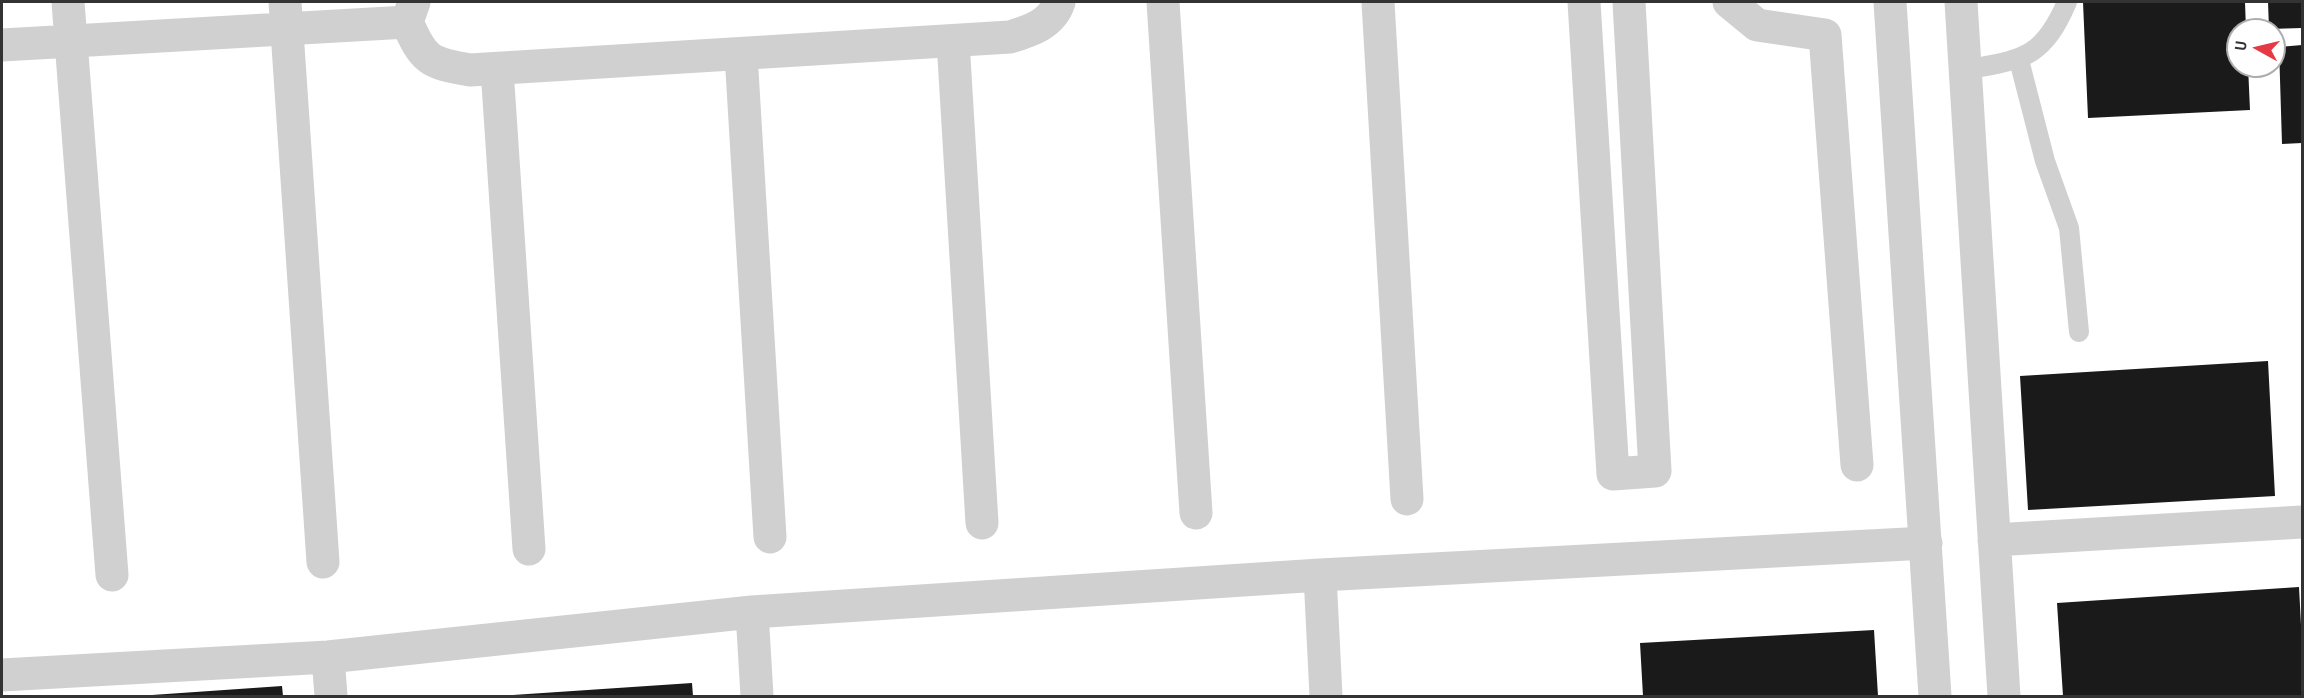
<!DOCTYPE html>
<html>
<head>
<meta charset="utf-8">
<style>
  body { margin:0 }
  #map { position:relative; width:2304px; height:698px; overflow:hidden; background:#fff; font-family:"Archivo Narrow",sans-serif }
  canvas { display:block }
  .frame { position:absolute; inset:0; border:3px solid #333; pointer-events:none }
  .north { position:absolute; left:2226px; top:18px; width:60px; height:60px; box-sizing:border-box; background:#fff; border:2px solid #adadad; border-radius:50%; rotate:278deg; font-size:16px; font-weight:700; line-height:24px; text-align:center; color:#333 }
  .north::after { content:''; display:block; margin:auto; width:21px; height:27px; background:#e63946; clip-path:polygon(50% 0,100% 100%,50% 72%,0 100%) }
</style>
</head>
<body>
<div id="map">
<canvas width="2304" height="698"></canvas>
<div class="frame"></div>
<div class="north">U</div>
</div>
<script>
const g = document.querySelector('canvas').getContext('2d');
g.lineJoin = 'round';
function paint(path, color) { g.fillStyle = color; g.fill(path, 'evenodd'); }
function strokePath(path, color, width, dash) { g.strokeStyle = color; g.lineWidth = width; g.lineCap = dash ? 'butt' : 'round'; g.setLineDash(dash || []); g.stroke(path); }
paint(new Path2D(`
  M 2083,2 L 2245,2 L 2246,30 L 2238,30 L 2238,66 L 2248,66 L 2250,110 L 2088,118 Z
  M 2268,2 L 2302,2 L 2302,28 L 2269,29 Z
  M 2302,45 L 2302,143 L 2282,144 L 2279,47 Z
  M 2268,361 L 2275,496 L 2028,510 L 2020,376 Z
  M 2299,587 L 2302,644 L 2302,696 L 2063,696 L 2057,603 Z
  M 1874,630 L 1878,696 L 1643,696 L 1640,643 Z
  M 692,683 L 693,696 L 513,696 L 513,695 Z
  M 282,686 L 283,696 L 152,696 L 152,695 Z`), '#1a1a1a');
strokePath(new Path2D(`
  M 2019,60 L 2045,161 L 2069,228 L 2079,332
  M 1965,70 C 2022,59 2042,60 2067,2`), '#d0d0d0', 20);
strokePath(new Path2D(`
  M 68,2 L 112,575
  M 285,2 L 323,562
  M 414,2 L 407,22 C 424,60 428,63 470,70 L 1010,37 C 1030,31 1052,24 1059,2
  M 1163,2 L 1196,513
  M 1378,2 L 1407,499
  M 1584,2 L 1613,474 L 1655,471 L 1629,2
  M 1729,2 L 1757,25 L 1825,35 L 1857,465
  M 1890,2 L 1935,696
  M 1961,2 L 2004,696
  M 953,41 L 982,523
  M 2,45 L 407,22
  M 741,54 L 770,537
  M 497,69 L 529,549
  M 1994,540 L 2302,522
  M 1320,575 L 1326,696
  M 752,612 L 757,696
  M 328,657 L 331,696
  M 2,675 L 328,657 L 752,612 L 1320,575 L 1926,543`), '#d0d0d0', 33);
</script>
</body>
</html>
